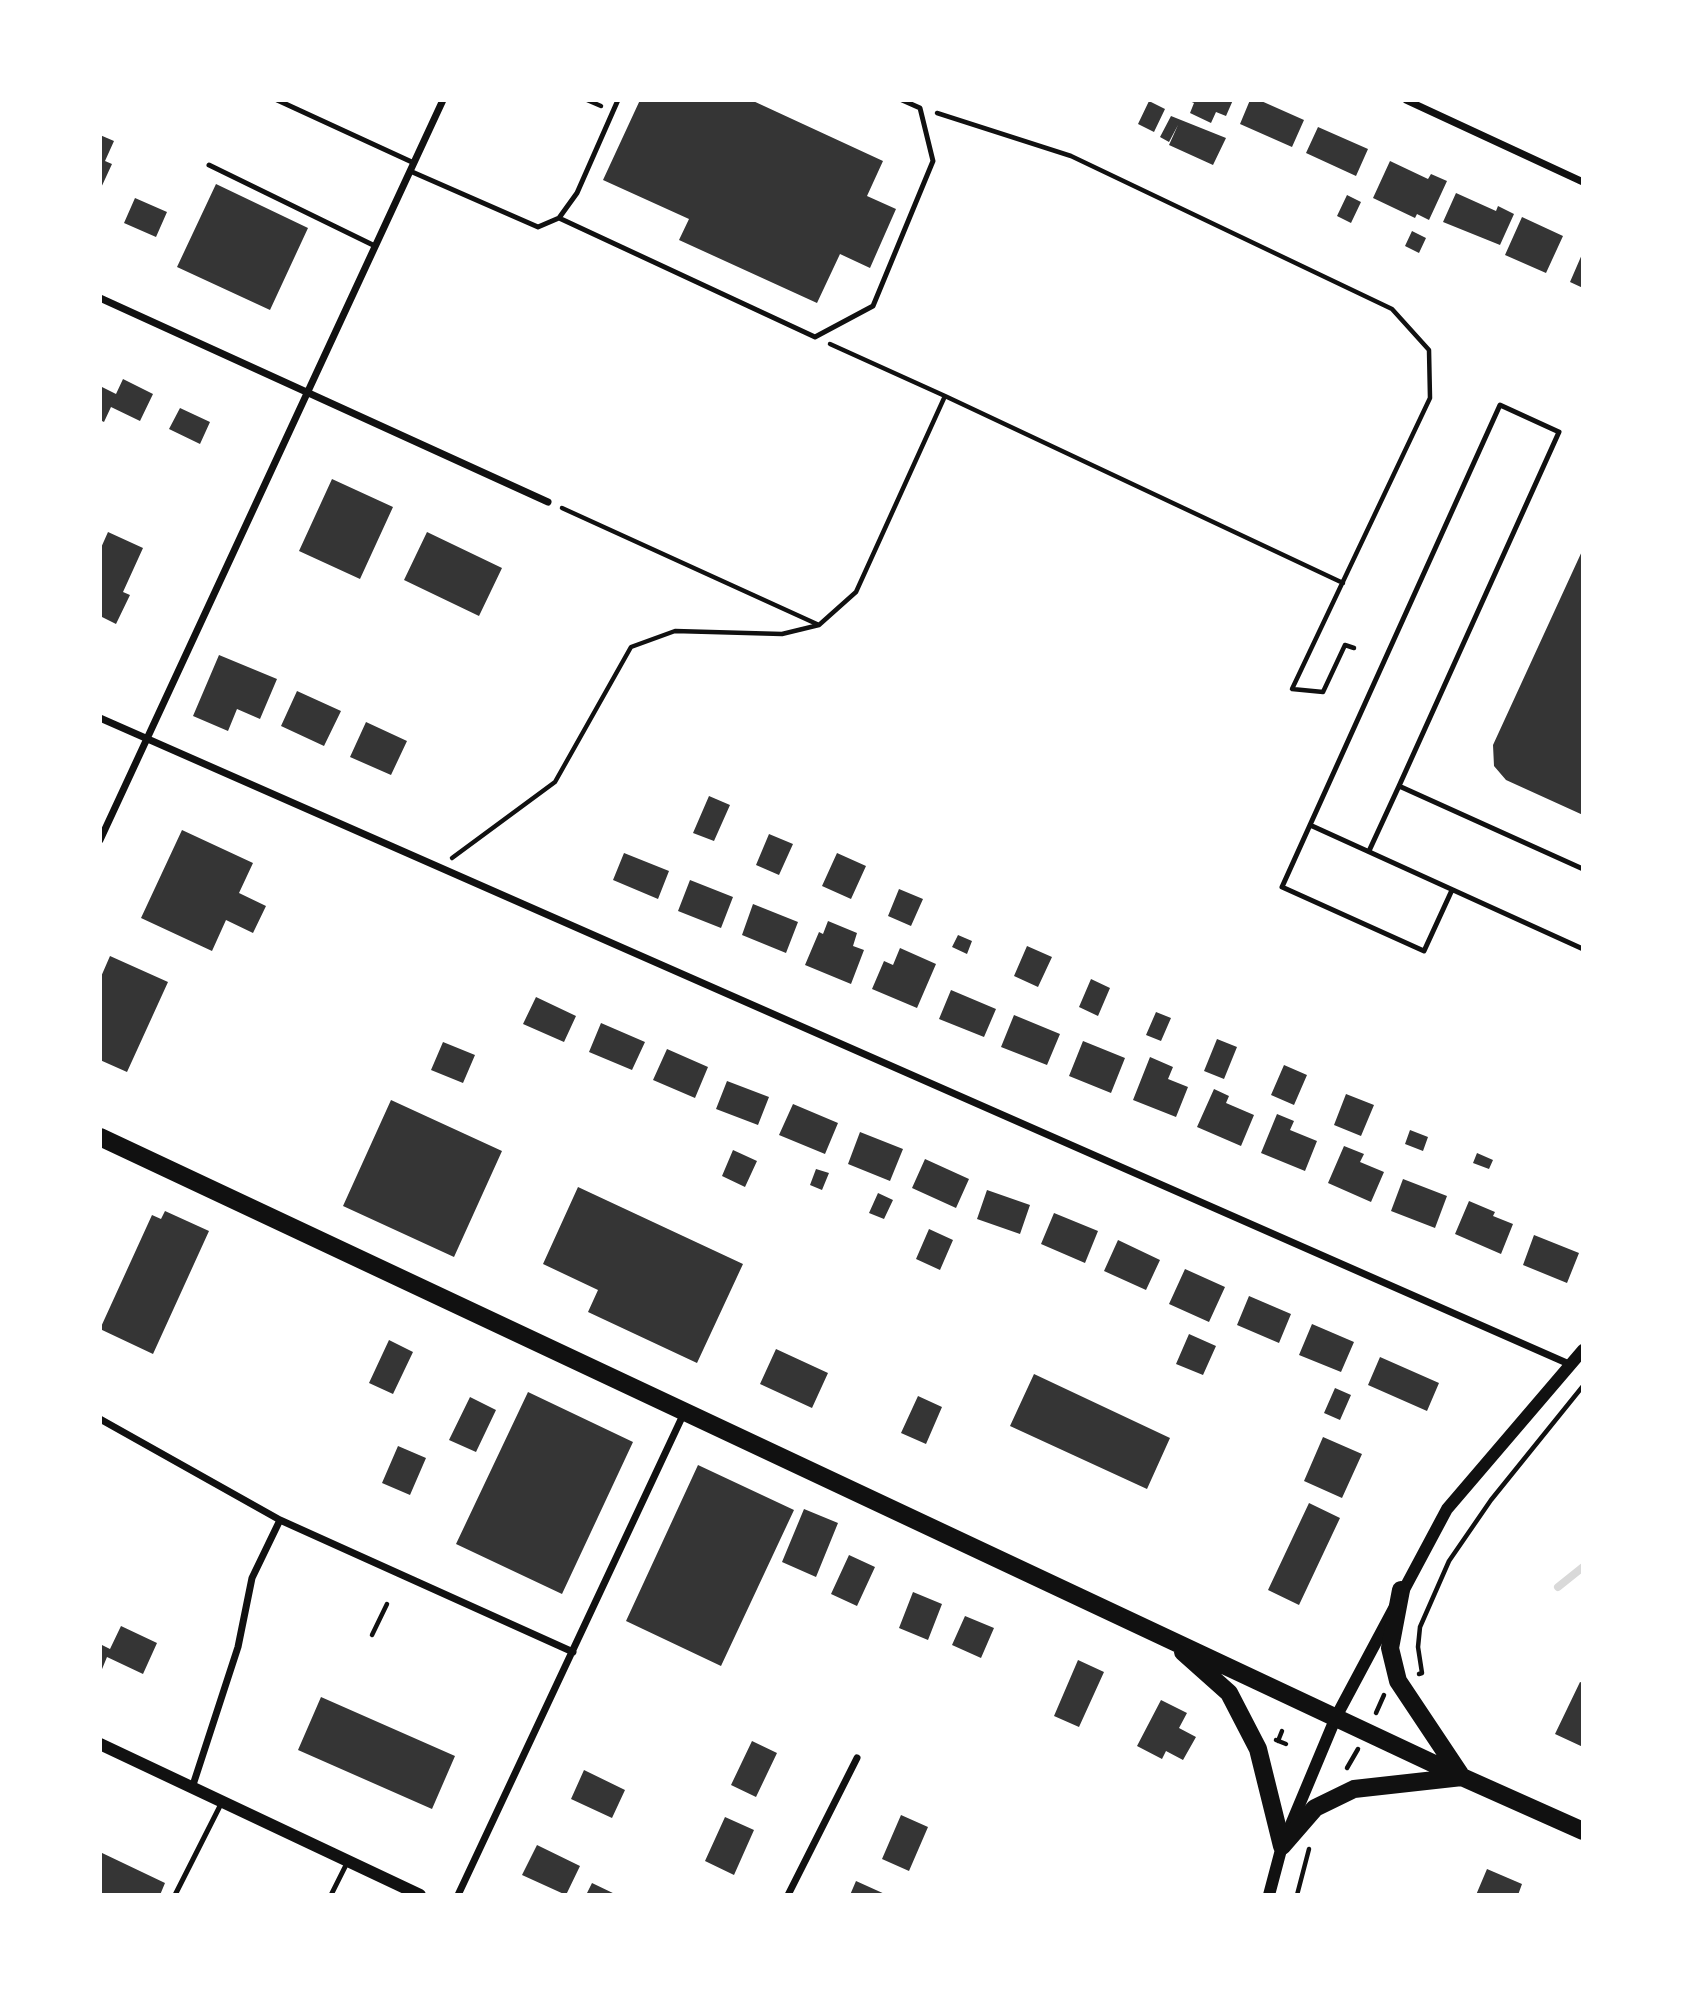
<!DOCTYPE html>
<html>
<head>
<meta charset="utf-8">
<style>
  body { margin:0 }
  #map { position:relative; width:1683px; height:1995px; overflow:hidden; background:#fff; font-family:Inter,sans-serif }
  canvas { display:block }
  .frame { position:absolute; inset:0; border:102px solid #fff; pointer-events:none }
</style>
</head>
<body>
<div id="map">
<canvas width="1683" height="1995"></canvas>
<div class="frame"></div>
</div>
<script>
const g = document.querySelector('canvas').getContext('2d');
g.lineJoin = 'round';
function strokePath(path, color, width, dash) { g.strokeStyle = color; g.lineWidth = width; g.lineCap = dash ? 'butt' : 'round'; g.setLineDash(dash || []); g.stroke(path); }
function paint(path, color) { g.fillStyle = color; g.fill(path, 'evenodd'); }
strokePath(new Path2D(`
  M 1558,1587 L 1583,1567`), '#d9d9d9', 8);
paint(new Path2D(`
  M 640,100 L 751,100 L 883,161 L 867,196 L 896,209 L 870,268 L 840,254 L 817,303 L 679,240 L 689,219 L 603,180 Z
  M 1187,100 L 1233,100 L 1226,116 L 1216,112 L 1211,123 L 1190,113 L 1194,103 Z
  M 1250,100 L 1259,100 L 1304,120 L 1292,147 L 1240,124 Z
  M 1149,101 L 1165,109 L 1154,132 L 1138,124 Z
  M 1171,116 L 1226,138 L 1213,165 L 1169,145 L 1178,125 L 1169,142 L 1160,137 Z
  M 1318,127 L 1368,149 L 1356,176 L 1306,153 Z
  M 100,135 L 114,141 L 105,161 L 112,164 L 100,190 Z
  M 1390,161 L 1428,179 L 1431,174 L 1447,181 L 1429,220 L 1417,214 L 1415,218 L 1373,198 Z
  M 216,184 L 308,228 L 270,310 L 177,267 Z
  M 1456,193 L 1496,211 L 1498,206 L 1514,214 L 1500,245 L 1443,222 Z
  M 1347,195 L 1361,202 L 1351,223 L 1337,216 Z
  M 135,198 L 167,212 L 156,237 L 124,223 Z
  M 1522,217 L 1563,236 L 1546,273 L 1505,255 Z
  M 1412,231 L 1426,238 L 1419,253 L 1405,246 Z
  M 1583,252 L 1583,288 L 1570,282 Z
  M 123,379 L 153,394 L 140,421 L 111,407 L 104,422 L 100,420 L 100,386 L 116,394 Z
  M 180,408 L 210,422 L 200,444 L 169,429 Z
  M 332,479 L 393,507 L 360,579 L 299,551 Z
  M 108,532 L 143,548 L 123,592 L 130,595 L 116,624 L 100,616 L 100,550 Z
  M 427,532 L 502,568 L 479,616 L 404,580 Z
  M 1583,549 L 1583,815 L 1506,780 L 1494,766 L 1493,745 Z
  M 219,655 L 277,679 L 260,719 L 237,709 L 228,731 L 193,716 Z
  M 297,691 L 341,711 L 324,746 L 281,726 Z
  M 366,722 L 407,741 L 391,775 L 350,757 Z
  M 709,796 L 730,805 L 714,841 L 693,833 Z
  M 182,830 L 253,863 L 239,893 L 266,906 L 253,933 L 226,920 L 212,951 L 141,918 Z
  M 769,834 L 793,844 L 779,875 L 756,865 Z
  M 624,853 L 669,871 L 658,899 L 613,880 Z
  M 837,853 L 866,866 L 851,899 L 822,886 Z
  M 690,880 L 733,897 L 721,928 L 678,911 Z
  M 899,889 L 923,899 L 911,926 L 888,916 Z
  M 753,904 L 798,922 L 786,953 L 742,935 Z
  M 828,921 L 857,933 L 853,946 L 864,950 L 851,984 L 805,965 L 819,932 L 823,934 Z
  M 958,935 L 972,941 L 967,954 L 952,947 Z
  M 1027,946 L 1052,957 L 1038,987 L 1014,976 Z
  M 900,948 L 936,964 L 917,1008 L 872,989 L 884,961 L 893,965 Z
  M 110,956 L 168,982 L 127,1072 L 100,1060 L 100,979 Z
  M 1091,979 L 1110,988 L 1098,1016 L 1079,1007 Z
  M 951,990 L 996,1009 L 984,1037 L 939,1019 Z
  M 536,997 L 576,1016 L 564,1042 L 523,1024 Z
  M 1156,1012 L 1171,1018 L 1161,1041 L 1146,1035 Z
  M 1014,1015 L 1060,1034 L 1047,1065 L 1001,1047 Z
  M 601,1023 L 645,1042 L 632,1070 L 589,1052 Z
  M 1217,1039 L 1237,1047 L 1224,1079 L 1204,1071 Z
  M 1083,1041 L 1125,1058 L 1111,1093 L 1069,1076 Z
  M 443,1042 L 475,1055 L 463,1083 L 431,1070 Z
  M 667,1049 L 708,1067 L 695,1098 L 653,1080 Z
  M 1150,1057 L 1173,1067 L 1168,1079 L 1188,1087 L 1176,1117 L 1133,1100 Z
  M 1284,1065 L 1307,1075 L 1294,1105 L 1271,1095 Z
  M 727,1081 L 769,1097 L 758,1125 L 716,1109 Z
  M 1214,1089 L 1229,1096 L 1226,1103 L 1254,1115 L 1241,1146 L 1197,1127 Z
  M 1346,1094 L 1374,1105 L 1361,1136 L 1334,1125 Z
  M 391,1100 L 502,1151 L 454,1257 L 343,1206 Z
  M 793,1104 L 838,1123 L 825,1154 L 779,1135 Z
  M 1277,1114 L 1294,1121 L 1290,1130 L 1317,1141 L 1305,1171 L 1261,1153 Z
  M 1410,1130 L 1428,1137 L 1423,1151 L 1405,1144 Z
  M 860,1132 L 903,1149 L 890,1181 L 848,1164 Z
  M 1344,1146 L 1364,1154 L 1360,1162 L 1384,1172 L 1371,1202 L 1328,1183 Z
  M 733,1150 L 757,1161 L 745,1187 L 722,1176 Z
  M 1477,1153 L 1493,1160 L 1489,1169 L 1473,1163 Z
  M 925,1159 L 969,1179 L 956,1208 L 912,1188 Z
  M 816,1169 L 829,1173 L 822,1190 L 810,1185 Z
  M 1403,1179 L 1447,1196 L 1435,1228 L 1391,1211 Z
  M 578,1187 L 743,1264 L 697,1363 L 588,1312 L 598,1290 L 543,1264 Z
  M 987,1190 L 1030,1205 L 1020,1234 L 977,1219 Z
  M 878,1193 L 893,1200 L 884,1219 L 869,1213 Z
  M 1469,1201 L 1495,1212 L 1493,1216 L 1513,1224 L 1501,1254 L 1455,1234 Z
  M 165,1211 L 209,1231 L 153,1354 L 100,1329 L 152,1215 L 161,1219 Z
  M 1054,1213 L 1098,1231 L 1085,1263 L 1041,1244 Z
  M 929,1229 L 953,1240 L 940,1270 L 916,1259 Z
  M 1534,1235 L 1579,1253 L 1567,1283 L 1523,1265 Z
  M 1118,1240 L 1160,1260 L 1146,1290 L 1104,1271 Z
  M 1185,1269 L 1225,1287 L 1209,1322 L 1169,1304 Z
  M 1249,1296 L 1291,1314 L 1279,1343 L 1237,1325 Z
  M 1312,1324 L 1354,1342 L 1341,1372 L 1299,1355 Z
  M 1189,1334 L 1216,1346 L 1203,1375 L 1176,1364 Z
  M 389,1340 L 413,1352 L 393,1394 L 369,1383 Z
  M 776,1349 L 828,1373 L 812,1408 L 760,1384 Z
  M 1380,1357 L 1439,1383 L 1427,1411 L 1368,1385 Z
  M 1034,1374 L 1170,1438 L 1147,1489 L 1010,1426 Z
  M 1335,1388 L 1351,1395 L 1340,1420 L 1324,1413 Z
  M 528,1392 L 633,1442 L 562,1594 L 456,1544 Z
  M 918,1396 L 942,1407 L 926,1444 L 901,1433 Z
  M 470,1397 L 496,1410 L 476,1452 L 449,1440 Z
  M 1323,1437 L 1362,1454 L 1342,1498 L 1304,1481 Z
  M 398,1446 L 426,1458 L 410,1495 L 382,1483 Z
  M 698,1465 L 794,1510 L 721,1666 L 626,1621 Z
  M 1309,1503 L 1340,1518 L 1299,1605 L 1268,1590 Z
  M 804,1509 L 838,1523 L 816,1577 L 782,1562 Z
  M 849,1555 L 875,1567 L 857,1606 L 831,1594 Z
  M 913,1592 L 942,1604 L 928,1640 L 899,1628 Z
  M 965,1616 L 994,1628 L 981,1658 L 952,1645 Z
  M 121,1626 L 157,1643 L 143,1674 L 107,1657 L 100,1674 L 100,1644 L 110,1649 Z
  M 1078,1660 L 1104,1672 L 1079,1727 L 1054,1716 Z
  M 1580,1682 L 1583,1683 L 1583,1747 L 1555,1734 Z
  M 321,1697 L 455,1756 L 432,1809 L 298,1750 Z
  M 1161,1700 L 1187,1713 L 1179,1728 L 1196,1737 L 1183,1760 L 1166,1751 L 1162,1759 L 1137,1746 Z
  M 752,1741 L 777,1753 L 756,1797 L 731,1785 Z
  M 584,1770 L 625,1790 L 612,1818 L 571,1799 Z
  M 901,1815 L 928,1827 L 909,1871 L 882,1859 Z
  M 725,1817 L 754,1830 L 734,1875 L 705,1861 Z
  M 537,1845 L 580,1866 L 566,1895 L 522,1875 Z
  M 100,1852 L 165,1883 L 160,1895 L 100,1895 Z
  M 1487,1869 L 1522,1884 L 1518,1895 L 1476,1895 Z
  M 856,1881 L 887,1895 L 850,1895 Z
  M 592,1883 L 617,1895 L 586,1895 Z`), '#353535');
strokePath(new Path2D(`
  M 587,100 L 601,106
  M 937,113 L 1071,156 L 1392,309 L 1429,350 L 1430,398 L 1292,689 L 1323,692 L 1345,645 L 1354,648
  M 945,396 L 1343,583
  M 562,508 L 819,625 L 856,592 L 945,396 L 830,344
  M 452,858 L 555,782 L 631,647 L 675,631 L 782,634 L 819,625
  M 372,1635 L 387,1604
  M 1419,1674 L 1422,1673 L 1418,1647 L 1420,1627 L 1449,1561 L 1491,1500 L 1583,1386
  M 1376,1713 L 1384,1695
  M 1276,1740 L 1286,1744
  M 1278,1741 L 1282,1731
  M 1347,1768 L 1358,1749
  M 1297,1895 L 1309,1849`), '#111', 4.5);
strokePath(new Path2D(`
  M 277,100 L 414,163
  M 209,165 L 375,246
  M 410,171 L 538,227 L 559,218 L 577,193 L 618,100
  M 559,218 L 815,337 L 873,306 L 933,161 L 920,108 L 902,100
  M 1310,825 L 1282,887 L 1424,951 L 1452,890
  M 1369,851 L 1399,786
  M 1583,869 L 1399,786 L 1559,432 L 1500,405 L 1310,825 L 1583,949
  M 175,1895 L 222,1802
  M 331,1895 L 348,1861`), '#111', 5);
strokePath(new Path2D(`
  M 1406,100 L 1583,182
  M 100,298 L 548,502
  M 100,718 L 1569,1364
  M 100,840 L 443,100
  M 100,1419 L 280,1520
  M 192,1788 L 238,1647 L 252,1578 L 280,1520 L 573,1652
  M 458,1895 L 684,1413
  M 788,1895 L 857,1758`), '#111', 7);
strokePath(new Path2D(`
  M 100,1744 L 420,1895
  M 1269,1895 L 1282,1846 L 1336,1717 L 1447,1509 L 1583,1350`), '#111', 12);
strokePath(new Path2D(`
  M 100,1137 L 1462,1777 L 1583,1831
  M 1401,1590 L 1390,1648 L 1398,1681 L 1460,1774
  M 1183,1652 L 1229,1693 L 1258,1749 L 1282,1846
  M 1282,1846 L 1315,1808 L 1354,1789 L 1462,1777`), '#111', 18);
</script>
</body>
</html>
